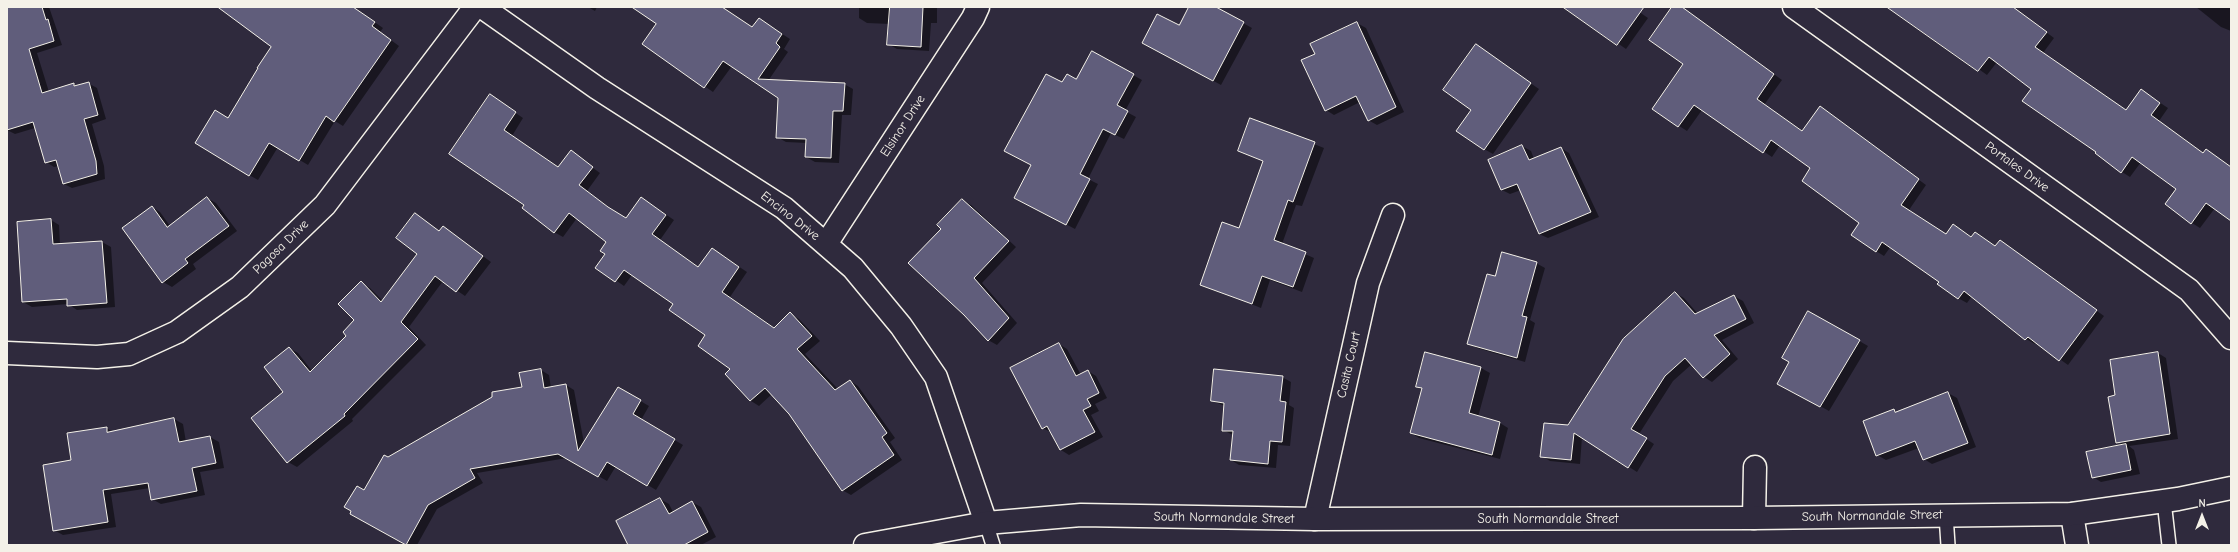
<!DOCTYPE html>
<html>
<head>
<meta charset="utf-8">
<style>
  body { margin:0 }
  #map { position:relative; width:2238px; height:552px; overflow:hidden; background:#2f2a3d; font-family:"Comic Neue",sans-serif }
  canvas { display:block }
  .frame { position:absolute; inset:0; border:8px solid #f4f1e8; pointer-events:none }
  .north { position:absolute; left:2182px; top:496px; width:40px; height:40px; -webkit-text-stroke:3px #2f2a3d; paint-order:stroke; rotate:0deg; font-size:11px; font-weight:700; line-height:16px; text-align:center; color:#f4f1e8 }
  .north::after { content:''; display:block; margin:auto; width:14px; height:18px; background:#f4f1e8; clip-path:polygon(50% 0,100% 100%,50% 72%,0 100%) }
</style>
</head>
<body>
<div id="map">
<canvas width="2238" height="552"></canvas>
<div class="frame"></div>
<div class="north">N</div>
</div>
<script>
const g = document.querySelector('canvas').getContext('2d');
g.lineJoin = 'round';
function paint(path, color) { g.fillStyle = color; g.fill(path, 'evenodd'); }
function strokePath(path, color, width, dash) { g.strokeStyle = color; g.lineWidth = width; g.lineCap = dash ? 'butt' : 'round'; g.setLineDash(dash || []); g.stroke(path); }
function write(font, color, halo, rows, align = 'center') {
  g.font = font + ' "Comic Neue",sans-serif'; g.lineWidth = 3; g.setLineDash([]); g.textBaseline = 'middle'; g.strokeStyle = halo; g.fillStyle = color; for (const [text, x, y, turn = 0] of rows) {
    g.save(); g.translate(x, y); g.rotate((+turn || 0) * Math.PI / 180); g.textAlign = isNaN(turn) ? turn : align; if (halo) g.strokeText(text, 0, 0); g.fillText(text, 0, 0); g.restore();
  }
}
paint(new Path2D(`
  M 7,7 L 49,7 L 62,45 L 37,53 L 49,92 L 74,84 L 77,86 L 88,83 L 97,88 L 106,119 L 92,124 L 104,166 L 105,179 L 72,188 L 64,184 L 59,166 L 54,167 L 46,162 L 35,128 L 15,134 L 7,130 Z
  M 220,7 L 353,7 L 383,28 L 380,32 L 399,46 L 343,126 L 335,121 L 308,165 L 278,147 L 258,180 L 249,175 L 228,119 L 273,47 Z
  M 588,7 L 597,7 L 595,11 Z
  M 633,7 L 722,7 L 753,28 L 759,19 L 790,39 L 784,49 L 788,52 L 768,81 L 844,84 L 853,89 L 851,115 L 842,115 L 839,163 L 815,162 L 806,157 L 807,143 L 786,142 L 777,137 L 779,98 L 732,66 L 713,92 L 643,44 L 657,24 Z
  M 859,7 L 937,7 L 937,23 L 931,23 L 929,51 L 897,49 L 888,44 L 890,24 L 867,23 L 859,18 Z
  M 1190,7 L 1214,7 L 1252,28 L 1221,85 L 1151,47 L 1179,27 Z
  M 1565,7 L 1632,7 L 1648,18 L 1626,49 Z
  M 1674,7 L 1684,9 L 1782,80 L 1764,105 L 1803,131 L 1828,113 L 1926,185 L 1909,210 L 1946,235 L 1954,225 L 1972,237 L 1976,233 L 1996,247 L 2000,241 L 2104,316 L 2068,365 L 2036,342 L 2035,344 L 2026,339 L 1972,296 L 1967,303 L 1958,298 L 1941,281 L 1891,246 L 1884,256 L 1876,251 L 1860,222 L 1812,168 L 1780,145 L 1772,157 L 1702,110 L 1687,131 L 1653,109 L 1684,64 Z
  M 1892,7 L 2013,7 L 2054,38 L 2043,53 L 2127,111 L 2142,91 L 2150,96 L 2168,108 L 2159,121 L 2203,153 L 2206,150 L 2231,167 L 2231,220 L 2215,208 L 2200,228 L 2192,223 L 2177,189 L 2141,162 L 2130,177 L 2122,172 L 2096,153 L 2097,152 L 2032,88 L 1997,62 L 1987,75 Z
  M 2196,7 L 2231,7 L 2231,31 L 2221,27 Z
  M 1357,23 L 1366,28 L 1404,112 L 1377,125 L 1368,120 L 1360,102 L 1334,115 L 1326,110 L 1317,54 Z
  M 1484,51 L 1539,89 L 1493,154 L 1484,149 L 1473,109 Z
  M 1133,75 L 1142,80 L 1125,111 L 1136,117 L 1124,139 L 1111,133 L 1088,179 L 1098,184 L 1075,229 L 1024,202 L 1032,165 L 1062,83 Z
  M 498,101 L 523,118 L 512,136 L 559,168 L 571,152 L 600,173 L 587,191 L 616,213 L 627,219 L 649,203 L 674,220 L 660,240 L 699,268 L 720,254 L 747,272 L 730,297 L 775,328 L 790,314 L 799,319 L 820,341 L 805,354 L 838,389 L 850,381 L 858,386 L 895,438 L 890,442 L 902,460 L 851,495 L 842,490 L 790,414 L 772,394 L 759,406 L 751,401 L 726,374 L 732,369 L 707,334 L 674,304 L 632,275 L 624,286 L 597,267 L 606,254 L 607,242 L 577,218 L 563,237 L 554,232 L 526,204 L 451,153 Z
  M 1251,119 L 1324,148 L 1302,206 L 1296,205 L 1282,244 L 1314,258 L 1302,292 L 1270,280 L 1261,308 L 1201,284 L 1239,229 L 1264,162 L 1239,150 Z
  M 1522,146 L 1531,151 L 1534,159 L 1561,148 L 1569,153 L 1599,217 L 1548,238 L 1539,234 L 1521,190 L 1510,194 L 1502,190 Z
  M 207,198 L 216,203 L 237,231 L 193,264 L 196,269 L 172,287 L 163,282 L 123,228 L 152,207 L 160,212 L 170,226 Z
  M 963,200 L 971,205 L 1016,247 L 982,283 L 1017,323 L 997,345 L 988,340 L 965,314 L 942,229 Z
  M 51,220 L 59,225 L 60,245 L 102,242 L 111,247 L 115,307 L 77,310 L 68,304 L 32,307 L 23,302 Z
  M 440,232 L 451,233 L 491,262 L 465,296 L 443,281 L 409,327 L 426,345 L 352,419 L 353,421 L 297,467 L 288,462 L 252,418 L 285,392 L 289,348 L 298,353 L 312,371 L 347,336 L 356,320 L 361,283 L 370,288 L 383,301 Z
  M 1536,263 L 1545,268 L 1530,320 L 1535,323 L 1525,362 L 1477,348 L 1468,343 L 1495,277 Z
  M 1675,293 L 1684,298 L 1698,314 L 1734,296 L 1743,301 L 1754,323 L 1722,340 L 1738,359 L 1712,382 L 1704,377 L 1692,364 L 1673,381 L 1639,434 L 1654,444 L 1637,472 L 1582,437 L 1580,464 L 1550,461 L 1542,456 L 1569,426 Z
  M 1809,312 L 1868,346 L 1829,411 L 1778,383 L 1790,362 Z
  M 1059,344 L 1067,349 L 1081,375 L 1088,371 L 1096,376 L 1107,398 L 1095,404 L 1099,411 L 1091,415 L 1103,437 L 1069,455 L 1061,450 L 1052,433 L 1043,428 Z
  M 2158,353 L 2166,358 L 2178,439 L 2129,446 L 2134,450 L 2140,474 L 2101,482 L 2093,477 L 2123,445 L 2117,442 L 2117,396 Z
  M 1426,354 L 1481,368 L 1490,373 L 1478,417 L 1500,423 L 1508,428 L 1500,459 L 1419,438 L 1411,433 L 1423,389 L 1417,386 Z
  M 541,370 L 549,375 L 551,388 L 566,385 L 574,390 L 584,443 L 618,388 L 649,406 L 641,420 L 683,445 L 656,490 L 616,466 L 607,481 L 567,458 L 477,473 L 483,483 L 437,509 L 417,545 L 405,545 L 351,514 L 388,458 L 523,388 Z
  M 1282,377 L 1291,382 L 1289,405 L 1294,408 L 1290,446 L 1278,445 L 1276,468 L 1239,465 L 1231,460 L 1233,435 L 1223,430 L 1225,406 L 1212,401 Z
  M 1948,393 L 1957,398 L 1976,447 L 1932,464 L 1924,459 L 1919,448 L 1886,460 L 1877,455 L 1894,410 L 1898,413 Z
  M 174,419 L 183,424 L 186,442 L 210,437 L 219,442 L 224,468 L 200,472 L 205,495 L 161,504 L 152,499 L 150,488 L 111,494 L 116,527 L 63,535 L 54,530 L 72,461 L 106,428 L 113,432 Z
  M 660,499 L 669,504 L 673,512 L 692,502 L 701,507 L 716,537 L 701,545 L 625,545 L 628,543 Z`), '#0007');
const building = new Path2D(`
  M 7,7 L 42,7 L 46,20 L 48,19 L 54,41 L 29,49 L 42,93 L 74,83 L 74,86 L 89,82 L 98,115 L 84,119 L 96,161 L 97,174 L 63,184 L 56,160 L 45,163 L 33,122 L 7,130 Z
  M 218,7 L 353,7 L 375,22 L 372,26 L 391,40 L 334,122 L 326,116 L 299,161 L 269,143 L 249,176 L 195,143 L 215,110 L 228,118 L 258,68 L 257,68 L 271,47 Z
  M 632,7 L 722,7 L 752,27 L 759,18 L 782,34 L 776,43 L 780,47 L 758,79 L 845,83 L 843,111 L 833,111 L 831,158 L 805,157 L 806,139 L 776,138 L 778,98 L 723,61 L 704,88 L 642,44 L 656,24 Z
  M 890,7 L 923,7 L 921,47 L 887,45 Z
  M 1189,7 L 1216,7 L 1244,22 L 1213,81 L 1142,43 L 1157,14 L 1179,25 Z
  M 1563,7 L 1644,7 L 1617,45 Z
  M 1672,7 L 1682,7 L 1774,74 L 1757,99 L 1802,131 L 1820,106 L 1919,179 L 1901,205 L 1946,234 L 1953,224 L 1971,237 L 1975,232 L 1995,246 L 2000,240 L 2097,310 L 2059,361 L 2028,337 L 2025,340 L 1964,291 L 1958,299 L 1937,284 L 1939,282 L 1882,242 L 1876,252 L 1851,235 L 1859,223 L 1802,181 L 1810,168 L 1771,140 L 1763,153 L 1694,105 L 1678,127 L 1652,109 L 1683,64 L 1649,40 Z
  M 1887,7 L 2013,7 L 2047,32 L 2035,47 L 2126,110 L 2141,89 L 2160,103 L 2151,115 L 2203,153 L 2206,149 L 2231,167 L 2231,221 L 2206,203 L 2191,224 L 2165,204 L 2176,189 L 2132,157 L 2121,173 L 2095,153 L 2096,152 L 2022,101 L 2031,89 L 1989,57 L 1978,71 Z
  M 1357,22 L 1396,107 L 1368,121 L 1356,96 L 1325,111 L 1301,60 L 1315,54 L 1310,44 Z
  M 1476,44 L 1531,83 L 1484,150 L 1456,131 L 1471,110 L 1443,90 Z
  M 1092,51 L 1134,74 L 1117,105 L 1128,111 L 1115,135 L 1103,129 L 1080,174 L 1090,179 L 1066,225 L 1014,198 L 1031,165 L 1004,151 L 1046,74 L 1062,82 L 1067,74 L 1076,79 Z
  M 490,94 L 516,112 L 504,130 L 558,167 L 571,150 L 593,167 L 579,185 L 608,207 L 626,218 L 641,197 L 666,215 L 652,234 L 698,267 L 712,248 L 739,267 L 722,292 L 774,328 L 790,312 L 812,336 L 797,349 L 835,390 L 850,380 L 887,433 L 882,437 L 894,455 L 842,491 L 789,414 L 765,388 L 750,401 L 725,374 L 730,369 L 698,346 L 705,335 L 669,310 L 673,304 L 624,270 L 615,282 L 595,268 L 605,254 L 600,251 L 606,242 L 569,213 L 554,233 L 522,208 L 524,205 L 449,154 Z
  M 1250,118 L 1315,142 L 1293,202 L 1288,200 L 1274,240 L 1306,252 L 1293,287 L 1262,276 L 1252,304 L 1200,285 L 1222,222 L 1239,228 L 1263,161 L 1238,151 Z
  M 1522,145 L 1529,160 L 1561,147 L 1591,212 L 1539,234 L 1517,184 L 1501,190 L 1488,160 Z
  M 207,197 L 229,226 L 185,259 L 188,263 L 162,283 L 122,228 L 152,206 L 167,227 Z
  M 962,199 L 1009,241 L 974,278 L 1009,318 L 988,341 L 964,315 L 908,263 L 941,229 L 937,225 Z
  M 415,213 L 439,231 L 443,226 L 483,256 L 456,292 L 435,276 L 401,322 L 418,339 L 344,414 L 345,416 L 287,463 L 251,418 L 283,392 L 264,367 L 289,347 L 310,372 L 346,336 L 343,332 L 354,320 L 338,304 L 361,281 L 381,302 L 417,254 L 396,238 Z
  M 51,219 L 53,244 L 102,241 L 107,303 L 67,306 L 67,299 L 22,302 L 17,222 Z
  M 1502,252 L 1537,262 L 1522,316 L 1527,317 L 1517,358 L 1467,344 L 1487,274 L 1495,276 Z
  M 1675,292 L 1695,314 L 1734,295 L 1746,319 L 1714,335 L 1730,354 L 1703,378 L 1685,358 L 1665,376 L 1631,429 L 1647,438 L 1628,468 L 1574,433 L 1571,460 L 1540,457 L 1544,423 L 1568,425 L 1623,339 Z
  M 1808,311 L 1860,340 L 1820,407 L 1777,384 L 1789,362 L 1782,358 Z
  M 1059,343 L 1076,376 L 1088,370 L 1099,393 L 1087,399 L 1091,406 L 1083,410 L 1095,432 L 1060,450 L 1047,426 L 1042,429 L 1010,368 Z
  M 1425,352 L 1481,367 L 1469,413 L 1500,422 L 1492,455 L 1410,433 L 1422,388 L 1416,387 Z
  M 2158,352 L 2170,434 L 2116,443 L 2108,397 L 2115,395 L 2110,360 Z
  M 541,369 L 544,388 L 566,384 L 578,451 L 618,387 L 641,400 L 633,414 L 675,439 L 647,486 L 607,462 L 598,477 L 558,454 L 470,469 L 475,478 L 428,505 L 406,545 L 350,514 L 351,511 L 344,507 L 357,486 L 364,490 L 384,455 L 388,457 L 492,397 L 492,392 L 522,387 L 519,373 Z
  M 1214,369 L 1283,376 L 1280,401 L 1286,402 L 1282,442 L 1270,441 L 1268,464 L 1230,460 L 1233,431 L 1222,431 L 1224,403 L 1211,401 Z
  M 1948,392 L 1968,443 L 1923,460 L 1915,441 L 1876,456 L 1863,421 L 1894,409 L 1895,412 Z
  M 174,418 L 179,442 L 210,436 L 216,463 L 192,468 L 197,491 L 151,500 L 148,483 L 103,490 L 108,522 L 53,531 L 43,465 L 71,460 L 67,433 L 107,427 L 107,432 Z
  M 2126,444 L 2131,470 L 2092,478 L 2086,452 Z
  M 660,498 L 669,514 L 692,501 L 708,532 L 684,545 L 628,545 L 616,521 Z`);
paint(building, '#605d7b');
strokePath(building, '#f4f1e8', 1);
const service = new Path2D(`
  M 2164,501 L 2169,545
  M 1946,515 L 1948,545
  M 986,523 L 993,545`);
const minor = new Path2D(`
  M 482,7 L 597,88 L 784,208 L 853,268 L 901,326 L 936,377 L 986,523
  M 1794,7 L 2189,290 L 2231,338
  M 826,244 L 973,18 L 978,7
  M 7,353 L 97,357 L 129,354 L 177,332 L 240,287 L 325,205 L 475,7
  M 2072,514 L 2077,545
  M 1754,518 L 1755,467
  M 1315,519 L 1368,283 L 1393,215`);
const tertiary = new Path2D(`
  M 865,545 L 986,523 L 1081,515 L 1315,519 L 1754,518 L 2072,514 L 2178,499 L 2231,488`);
strokePath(service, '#f4f1e8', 16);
strokePath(minor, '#f4f1e8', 25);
strokePath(tertiary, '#f4f1e8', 25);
strokePath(service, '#2f2a3d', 13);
strokePath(minor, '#2f2a3d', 22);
strokePath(tertiary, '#2f2a3d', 22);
write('13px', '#f4f1e8', '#2f2a3d', [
  ["Elsinor Drive",903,126,-57],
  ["Portales Drive",2017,167,36],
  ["Encino Drive",790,216,38],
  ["Pagosa Drive",281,247,-44],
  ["Casita Court",1349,365,-77],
  ["South Normandale Street",1872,516,-1],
  ["South Normandale Street",1224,518,1],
  ["South Normandale Street",1548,519]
]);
</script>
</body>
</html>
